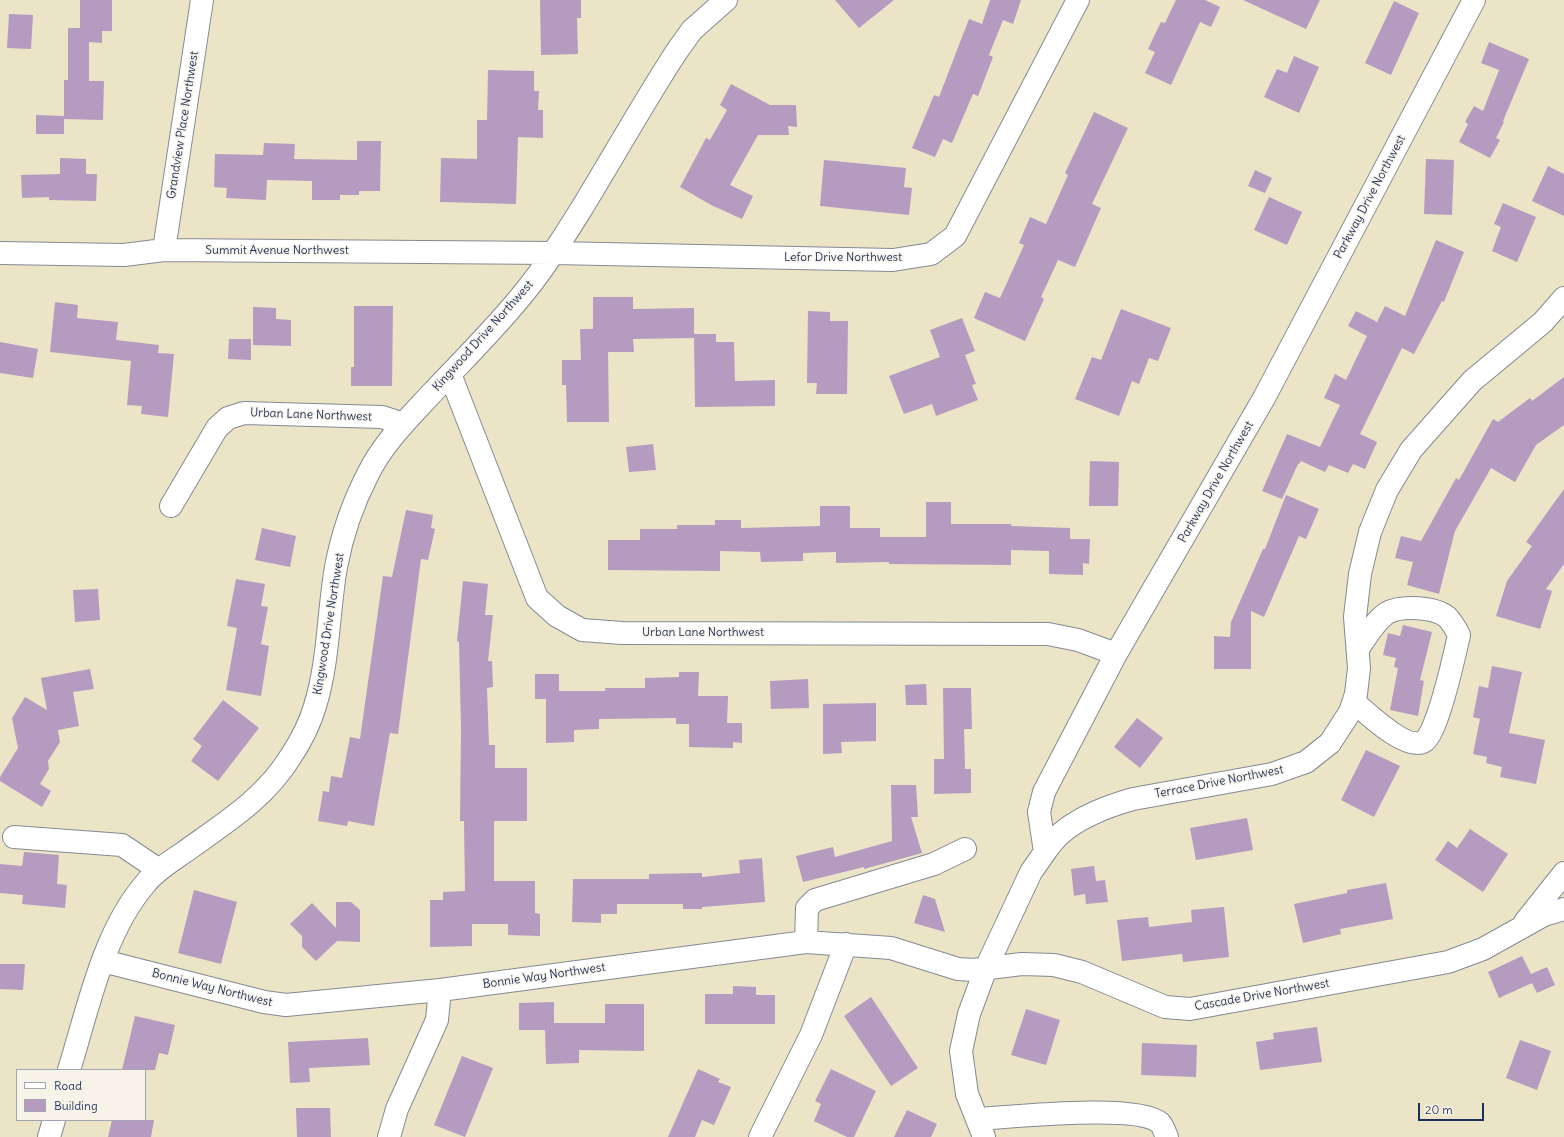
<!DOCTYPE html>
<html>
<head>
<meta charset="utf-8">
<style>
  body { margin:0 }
  #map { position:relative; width:1564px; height:1137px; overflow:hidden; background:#ece4c6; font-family:Delius,sans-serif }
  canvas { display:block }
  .legend { position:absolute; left:16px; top:1069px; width:130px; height:52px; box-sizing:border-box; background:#f7f3e8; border:1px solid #9fa5b1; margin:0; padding:5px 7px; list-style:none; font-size:12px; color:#1b2f5e }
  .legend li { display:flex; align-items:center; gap:8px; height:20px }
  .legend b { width:20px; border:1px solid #9fa5b1 }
  .scale { position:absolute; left:1418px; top:1103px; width:66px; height:18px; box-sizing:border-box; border:2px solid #1b2f5e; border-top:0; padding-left:5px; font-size:12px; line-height:14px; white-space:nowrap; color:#1b2f5e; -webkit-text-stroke:3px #f7f3e8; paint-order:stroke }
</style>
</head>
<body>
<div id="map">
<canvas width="1564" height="1137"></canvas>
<ul class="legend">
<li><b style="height:5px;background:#fff"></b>Road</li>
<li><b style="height:11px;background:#b59bc0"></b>Building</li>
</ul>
<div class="scale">20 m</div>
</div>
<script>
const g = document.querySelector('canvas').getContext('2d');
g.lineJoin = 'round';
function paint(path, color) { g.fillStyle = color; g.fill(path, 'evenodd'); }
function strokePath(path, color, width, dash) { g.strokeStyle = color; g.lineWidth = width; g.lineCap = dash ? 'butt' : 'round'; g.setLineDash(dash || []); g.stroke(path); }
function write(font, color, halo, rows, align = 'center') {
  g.font = font + ' Delius,sans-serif'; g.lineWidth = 3; g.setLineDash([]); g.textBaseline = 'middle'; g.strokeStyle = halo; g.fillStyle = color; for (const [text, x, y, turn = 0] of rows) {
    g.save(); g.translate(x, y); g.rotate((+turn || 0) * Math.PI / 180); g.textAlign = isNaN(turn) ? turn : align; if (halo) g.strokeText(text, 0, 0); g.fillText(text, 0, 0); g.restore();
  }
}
paint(new Path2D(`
  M 80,0 L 112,0 L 112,31 L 102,31 L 102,43 L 89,42 L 89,81 L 104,81 L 103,120 L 64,119 L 64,134 L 36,134 L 36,115 L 64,116 L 64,80 L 68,80 L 68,28 L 80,28 Z
  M 540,0 L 581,0 L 581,18 L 577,18 L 578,54 L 541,55 Z
  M 835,0 L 894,0 L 859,28 Z
  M 990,0 L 1021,0 L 1013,24 L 1003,20 L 989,55 L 993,57 L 978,96 L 973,94 L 952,143 L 943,139 L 935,157 L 912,148 L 934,95 L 939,97 L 969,19 L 982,24 Z
  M 1176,0 L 1205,0 L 1220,7 L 1211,27 L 1200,22 L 1171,85 L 1145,73 L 1155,52 L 1148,49 L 1161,22 L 1165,23 Z
  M 1243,0 L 1320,0 L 1306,29 Z
  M 1394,1 L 1419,13 L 1391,75 L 1365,63 Z
  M 9,14 L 33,15 L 31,49 L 7,48 Z
  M 1489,42 L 1529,59 L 1503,121 L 1504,122 L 1496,138 L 1500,140 L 1490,158 L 1459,142 L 1468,124 L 1465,122 L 1474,106 L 1483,111 L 1499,70 L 1481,63 Z
  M 1294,56 L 1319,67 L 1299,113 L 1264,97 L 1277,69 L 1287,73 Z
  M 488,70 L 534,71 L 534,91 L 539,91 L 538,110 L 543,110 L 543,138 L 518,137 L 516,204 L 440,202 L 441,158 L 477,159 L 477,120 L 487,120 Z
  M 731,84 L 770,105 L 796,105 L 797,127 L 788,126 L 789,135 L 758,135 L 730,185 L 753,196 L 742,219 L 711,205 L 680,187 L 706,138 L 710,140 L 727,110 L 720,105 Z
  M 1094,112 L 1128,128 L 1092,204 L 1101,208 L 1075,267 L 1058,260 L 1041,297 L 1044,299 L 1025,341 L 974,318 L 985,292 L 1000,298 L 1024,245 L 1019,243 L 1030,217 L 1046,224 L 1068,175 L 1065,173 Z
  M 357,141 L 381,141 L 380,191 L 359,191 L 359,195 L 340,195 L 340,200 L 312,200 L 312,181 L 267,180 L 266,200 L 226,198 L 227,188 L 214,187 L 215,154 L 263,155 L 264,143 L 295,144 L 294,159 L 357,160 Z
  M 60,158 L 86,159 L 86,174 L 97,174 L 96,201 L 49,200 L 49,197 L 22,198 L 21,175 L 60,174 Z
  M 1426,159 L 1454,160 L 1452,215 L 1424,214 Z
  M 824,160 L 906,168 L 904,187 L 912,188 L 909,215 L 820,206 Z
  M 1548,166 L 1564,174 L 1564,216 L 1532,201 Z
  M 1255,170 L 1272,178 L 1265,193 L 1248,186 Z
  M 1269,197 L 1302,212 L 1287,245 L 1254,230 Z
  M 1503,203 L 1536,217 L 1517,262 L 1492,251 L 1501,227 L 1494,224 Z
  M 1436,240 L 1464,252 L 1444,302 L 1442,301 L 1414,354 L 1402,348 L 1360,434 L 1377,442 L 1365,469 L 1353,464 L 1348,473 L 1329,465 L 1325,472 L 1301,461 L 1299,464 L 1298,464 L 1282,499 L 1262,491 L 1287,434 L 1320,447 L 1340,405 L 1324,398 L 1335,374 L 1346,380 L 1367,336 L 1348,326 L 1356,311 L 1377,322 L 1385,306 L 1405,316 Z
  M 593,297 L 633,297 L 633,309 L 694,308 L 694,334 L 716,334 L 716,342 L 734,342 L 735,381 L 775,380 L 775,406 L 695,407 L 694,338 L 633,339 L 634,352 L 608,352 L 609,422 L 567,422 L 566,385 L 562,385 L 562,360 L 581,360 L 580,329 L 593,329 Z
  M 55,302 L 78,305 L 77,318 L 118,322 L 116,340 L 159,345 L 158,353 L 174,354 L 168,417 L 141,414 L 142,406 L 127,405 L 131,361 L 50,352 Z
  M 354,306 L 393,306 L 392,386 L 351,386 L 351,367 L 354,367 Z
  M 253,307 L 276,308 L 276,319 L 291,320 L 291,346 L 253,345 Z
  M 1121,309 L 1171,328 L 1158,361 L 1149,358 L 1139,384 L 1132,381 L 1119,416 L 1075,399 L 1092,357 L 1101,360 Z
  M 808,311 L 830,312 L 830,321 L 848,321 L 847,394 L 816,394 L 817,383 L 807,383 Z
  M 962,318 L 975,351 L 965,355 L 976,384 L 972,385 L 978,400 L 936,416 L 932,404 L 904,414 L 889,376 L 940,357 L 930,330 Z
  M 229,339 L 251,339 L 251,360 L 228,359 Z
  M 0,342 L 38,349 L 33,378 L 0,373 Z
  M 1564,377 L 1564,425 L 1536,445 L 1515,482 L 1491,468 L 1455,531 L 1439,594 L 1407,585 L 1413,562 L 1395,558 L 1401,536 L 1421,541 L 1456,478 L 1459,480 L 1493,419 L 1498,422 L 1530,398 L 1532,401 Z
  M 653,444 L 656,470 L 629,472 L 626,447 Z
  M 1090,461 L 1119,462 L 1118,506 L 1089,506 Z
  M 1564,489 L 1564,564 L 1546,589 L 1552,591 L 1540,629 L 1496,616 L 1507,581 L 1532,546 L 1526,542 Z
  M 1286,495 L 1319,509 L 1306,539 L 1299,536 L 1264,617 L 1251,611 L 1251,669 L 1214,669 L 1214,636 L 1230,637 L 1231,622 L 1263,549 L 1265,549 Z
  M 926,502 L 951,502 L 951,524 L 1011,524 L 1011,526 L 1070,528 L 1070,539 L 1090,539 L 1089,564 L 1083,563 L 1083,575 L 1049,574 L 1049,551 L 1011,550 L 1011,565 L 889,564 L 889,562 L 836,563 L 836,552 L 803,553 L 803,561 L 761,562 L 760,552 L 720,551 L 720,571 L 608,570 L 608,540 L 640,540 L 640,529 L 677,529 L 677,525 L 715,525 L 715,520 L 741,520 L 741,528 L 820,526 L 820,506 L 850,506 L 850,528 L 880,528 L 880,537 L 926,537 Z
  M 406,510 L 433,515 L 431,528 L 435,529 L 428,560 L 421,559 L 398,734 L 390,733 L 374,826 L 348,821 L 347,826 L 318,821 L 323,791 L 329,792 L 331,776 L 342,778 L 350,737 L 360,739 L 383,576 L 392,577 Z
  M 262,528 L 296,536 L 290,567 L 255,560 Z
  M 236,579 L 265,584 L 261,606 L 268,607 L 261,644 L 269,646 L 261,696 L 226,690 L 237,628 L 227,626 Z
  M 463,581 L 488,584 L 485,615 L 493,615 L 488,661 L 492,661 L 493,687 L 487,688 L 489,745 L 495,745 L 495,768 L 527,768 L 527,821 L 494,821 L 494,881 L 535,881 L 535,913 L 540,914 L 540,936 L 508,935 L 508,924 L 472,924 L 472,946 L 430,947 L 430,900 L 443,900 L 443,892 L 465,891 L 464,821 L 460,821 L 461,729 L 459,642 L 457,641 Z
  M 98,589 L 100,620 L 75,622 L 73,590 Z
  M 1403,625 L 1432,632 L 1420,680 L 1424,681 L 1418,716 L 1390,710 L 1398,668 L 1394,667 L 1396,658 L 1383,655 L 1388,633 L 1400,636 Z
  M 1492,666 L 1522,672 L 1509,733 L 1545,740 L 1536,784 L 1500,777 L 1502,767 L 1486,763 L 1487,757 L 1473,754 L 1480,719 L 1473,717 L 1479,686 L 1488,688 Z
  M 90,669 L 94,689 L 73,692 L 79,726 L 58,730 L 60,742 L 48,761 L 49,769 L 40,784 L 51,791 L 42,807 L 0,781 L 0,777 L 18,748 L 12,718 L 25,697 L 47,710 L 41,678 Z
  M 679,672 L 699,672 L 698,696 L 728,696 L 727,723 L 742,723 L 742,743 L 733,742 L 733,748 L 689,747 L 689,724 L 676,724 L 676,718 L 599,719 L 599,729 L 574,730 L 574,742 L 546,743 L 546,699 L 535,699 L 535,674 L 559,674 L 559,691 L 605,691 L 605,688 L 645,688 L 645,678 L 679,677 Z
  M 808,679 L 809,708 L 771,709 L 770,681 Z
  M 926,684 L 927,705 L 906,705 L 905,685 Z
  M 943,688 L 971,688 L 972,729 L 964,729 L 965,769 L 971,769 L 971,793 L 934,794 L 934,759 L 944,759 Z
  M 223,700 L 259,728 L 218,781 L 191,761 L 202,746 L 193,739 Z
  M 876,703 L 876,741 L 841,742 L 842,753 L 823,754 L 823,704 Z
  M 1137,718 L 1163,738 L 1140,768 L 1114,747 Z
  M 1366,750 L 1400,766 L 1374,817 L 1341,800 Z
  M 891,785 L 916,785 L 918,817 L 911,817 L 922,853 L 864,869 L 864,867 L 803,882 L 796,856 L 833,847 L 835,857 L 892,841 Z
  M 1247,818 L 1253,850 L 1196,860 L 1190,828 Z
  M 1470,829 L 1508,854 L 1483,892 L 1435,860 L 1448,841 L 1457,848 Z
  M 24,852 L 59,855 L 57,884 L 67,885 L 65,908 L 22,904 L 23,895 L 0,893 L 0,864 L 22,866 Z
  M 762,858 L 765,902 L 702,907 L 702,909 L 683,909 L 683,904 L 617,904 L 617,914 L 601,914 L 601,923 L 572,922 L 573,879 L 649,879 L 649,874 L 702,873 L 702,877 L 740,873 L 739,860 Z
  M 1094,866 L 1096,881 L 1105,880 L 1108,902 L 1086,904 L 1085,894 L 1074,896 L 1071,869 Z
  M 1386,883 L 1393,919 L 1340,929 L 1341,934 L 1303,943 L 1294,904 L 1347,893 L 1347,890 Z
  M 194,890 L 237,902 L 221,964 L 178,953 Z
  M 923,895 L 935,899 L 945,932 L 914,923 Z
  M 336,902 L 351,902 L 360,910 L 360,942 L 337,941 L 316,961 L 302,947 L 302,936 L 290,924 L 312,903 L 336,928 Z
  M 1224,907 L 1229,957 L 1183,962 L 1182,954 L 1122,961 L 1117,920 L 1148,917 L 1149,927 L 1192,922 L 1191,910 Z
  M 1522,956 L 1531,974 L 1547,967 L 1555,985 L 1537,993 L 1532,983 L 1499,998 L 1488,972 Z
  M 0,964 L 25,964 L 23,990 L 0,989 Z
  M 733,986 L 756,987 L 756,995 L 775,995 L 775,1024 L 705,1024 L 705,994 L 733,994 Z
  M 871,997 L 918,1068 L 891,1086 L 844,1016 Z
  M 554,1002 L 554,1023 L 605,1023 L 605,1004 L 644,1004 L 644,1051 L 579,1050 L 579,1063 L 546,1064 L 545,1030 L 519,1030 L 519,1003 Z
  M 1026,1009 L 1060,1020 L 1046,1065 L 1011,1055 Z
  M 135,1016 L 175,1025 L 168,1055 L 159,1053 L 155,1070 L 122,1070 Z
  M 1317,1027 L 1322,1062 L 1260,1070 L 1256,1042 L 1274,1039 L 1273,1033 Z
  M 368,1038 L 370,1065 L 309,1068 L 310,1082 L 290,1083 L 288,1042 Z
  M 1520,1040 L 1551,1051 L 1537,1090 L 1506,1078 Z
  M 1142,1043 L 1197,1045 L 1196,1077 L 1141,1075 Z
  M 462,1056 L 493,1068 L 465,1137 L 434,1125 Z
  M 698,1069 L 720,1079 L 718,1082 L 731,1087 L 714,1125 L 702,1120 L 695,1137 L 668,1137 Z
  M 831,1069 L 876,1091 L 854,1137 L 847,1137 L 814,1121 L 821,1104 L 815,1101 Z
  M 296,1108 L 330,1108 L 331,1137 L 297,1137 Z
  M 907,1110 L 937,1124 L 931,1137 L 894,1137 Z
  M 112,1120 L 154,1120 L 151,1137 L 108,1137 Z`), '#b59bc0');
const minor = new Path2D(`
  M 164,250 L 202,0
  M 0,253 L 124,255 L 164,250 L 554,253 L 893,260 L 931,254 L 955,236 L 1078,0
  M 450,374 L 537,598 L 557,616 L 582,630 L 622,633 L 1048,634 L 1078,640 L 1116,654
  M 171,506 L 217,428 L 228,418 L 244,413 L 382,417 L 403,424
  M 1354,702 C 1367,713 1405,750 1423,742 C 1437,736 1455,653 1459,635 C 1456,629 1452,622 1447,617 C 1435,607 1401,605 1387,613 C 1375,621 1366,637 1358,649
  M 14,837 L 122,845 L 159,870
  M 1045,852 C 1049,846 1054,840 1059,835 C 1079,817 1108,806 1133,799 L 1272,774 L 1306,762 L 1330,743 L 1350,712 L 1356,694 L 1359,668 L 1355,617 L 1360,574 L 1370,532 L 1387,490 L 1411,450 L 1472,381 L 1543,322 L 1564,298
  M 1525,922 L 1564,873
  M 806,942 L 807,908 L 815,900 L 934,864 L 965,849
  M 103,961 L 264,1002 L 286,1005 L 440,990 L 806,942 L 891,948 L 958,969 L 973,970 L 1022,964 L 1054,965 L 1082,972 L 1165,1007 L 1190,1009 L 1448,962 L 1483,949 L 1544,915 L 1564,909
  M 69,1070 C 88,1009 103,933 145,884 C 155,871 170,862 183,853 C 223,824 265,799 291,756 C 301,741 310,723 315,706 C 329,661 328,613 336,567 C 342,535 353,503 368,474 C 383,443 409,418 432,393 C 464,359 498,326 527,289 C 549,262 567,232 585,203 C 616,152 645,100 677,51 L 692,30 L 726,0
  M 977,1119 C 1011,1117 1138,1103 1160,1123 C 1163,1126 1165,1133 1167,1137
  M 49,1137 L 54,1120
  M 389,1137 L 397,1109 L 437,1020 L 440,990
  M 760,1137 L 811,1035 L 846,944
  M 984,1137 L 967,1094 L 961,1051 L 969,1014 L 986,968 L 1031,872 L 1045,852 L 1039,812 L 1044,792 L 1116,654 L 1264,398 L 1474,0`);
strokePath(minor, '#848a92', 24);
strokePath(minor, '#fff', 22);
write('12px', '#1b2f5e', '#f7f3e8', [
  ["Grandview Place Northwest",183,125,-81],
  ["Parkway Drive Northwest",1370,197,-62],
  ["Summit Avenue Northwest",277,251],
  ["Lefor Drive Northwest",843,258],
  ["Kingwood Drive Northwest",483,336,-48],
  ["Urban Lane Northwest",311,415,2],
  ["Parkway Drive Northwest",1216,482,-60],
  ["Kingwood Drive Northwest",329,624,-81],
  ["Urban Lane Northwest",703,633],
  ["Terrace Drive Northwest",1219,782,-11],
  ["Bonnie Way Northwest",544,976,-8],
  ["Bonnie Way Northwest",212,988,14],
  ["Cascade Drive Northwest",1262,995,-10]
]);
</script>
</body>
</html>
